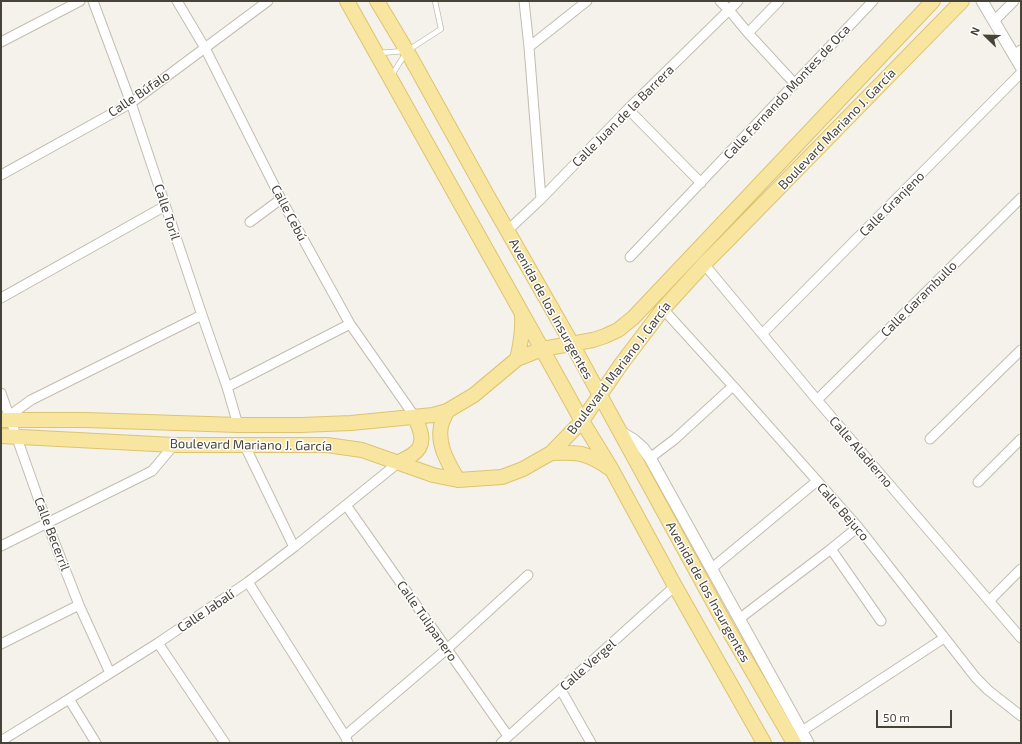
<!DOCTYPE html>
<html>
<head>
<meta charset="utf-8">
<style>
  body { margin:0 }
  #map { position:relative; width:1022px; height:744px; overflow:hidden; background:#f4f2ea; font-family:"Exo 2",sans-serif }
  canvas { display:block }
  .frame { position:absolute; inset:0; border:2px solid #484339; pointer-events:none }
  .north { position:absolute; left:966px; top:16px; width:40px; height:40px; -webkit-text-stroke:3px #fff; paint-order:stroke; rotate:293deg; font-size:11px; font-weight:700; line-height:16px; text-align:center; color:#484339 }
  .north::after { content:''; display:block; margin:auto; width:14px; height:18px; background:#484339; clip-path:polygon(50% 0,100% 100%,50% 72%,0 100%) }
  .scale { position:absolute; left:876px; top:710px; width:76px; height:18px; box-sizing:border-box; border:2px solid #484339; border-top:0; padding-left:5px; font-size:12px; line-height:14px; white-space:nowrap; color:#484339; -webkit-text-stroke:3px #fff; paint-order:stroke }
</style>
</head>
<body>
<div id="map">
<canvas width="1022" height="744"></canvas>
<div class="frame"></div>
<div class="north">N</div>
<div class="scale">50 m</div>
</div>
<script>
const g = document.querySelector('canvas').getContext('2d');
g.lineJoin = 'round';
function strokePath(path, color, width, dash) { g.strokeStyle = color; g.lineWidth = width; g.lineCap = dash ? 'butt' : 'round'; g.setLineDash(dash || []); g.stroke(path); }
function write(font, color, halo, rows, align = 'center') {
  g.font = font + ' "Exo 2",sans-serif'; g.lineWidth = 3; g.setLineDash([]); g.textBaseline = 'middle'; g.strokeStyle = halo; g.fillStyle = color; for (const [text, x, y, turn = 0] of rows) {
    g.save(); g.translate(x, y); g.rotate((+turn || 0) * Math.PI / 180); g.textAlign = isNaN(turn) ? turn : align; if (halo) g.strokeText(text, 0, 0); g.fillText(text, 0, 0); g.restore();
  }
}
const service = new Path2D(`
  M 379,53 L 405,51
  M 392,75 L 407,51 L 441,29 L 435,1`);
const minor = new Path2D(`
  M 93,1 L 131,103 L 202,315 L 227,387 L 238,425
  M 177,1 L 205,48 L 281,199 L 350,324 L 415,417
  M 524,1 L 529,47 L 541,199
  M 720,1 L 729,10 L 748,33 L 795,84
  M 994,21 L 1014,1
  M 748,33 L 779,1
  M 1,42 L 80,1
  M 529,47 L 587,1
  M 1014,55 L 1021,50
  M 628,109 L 701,183
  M 1,175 L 131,103 L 268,1
  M 250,222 L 281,199
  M 507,231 L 541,199 L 628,109 L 729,10 L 738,1
  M 630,257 L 873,1
  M 704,264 L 817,400 L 1021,638
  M 1,298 L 165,206
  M 663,309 L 733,386 L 858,527 L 976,678 L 988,690 L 1021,716
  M 762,334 L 1021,73
  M 227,387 L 350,324
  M 1,393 L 47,523 L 79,605 L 110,673
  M 817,400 L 1021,198
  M 9,416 L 31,400 L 202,315
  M 930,439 L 1021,350
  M 244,444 L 294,547
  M 650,458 L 675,439 L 733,386
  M 978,482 L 1021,439
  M 346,505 L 508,736
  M 1,546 L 152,471 L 174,445
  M 831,549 L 881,621
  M 711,569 L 817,481
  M 248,582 L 345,736 L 348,743
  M 989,601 L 1021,569
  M 739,619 L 831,549 L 858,527
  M 158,643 L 225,743
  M 1,644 L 79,605
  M 561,690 L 591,743
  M 69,699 L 96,743
  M 802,731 L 944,638
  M 345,736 L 447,649 L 528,575
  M 1,741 L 69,699 L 158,643 L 248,582 L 294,547 L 398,463
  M 501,743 L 675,586`);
const tertiary = new Path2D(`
  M 982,1 L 1021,67
  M 619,431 L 634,440 L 643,448 L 650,458 L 808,743`);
const primary = new Path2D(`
  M 347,1 L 542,349 L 582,421 L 612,470 L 675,586 L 764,743
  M 377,1 L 407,51 L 487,195 L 572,344 L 729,631 L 794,743
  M 517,359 C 521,343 523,331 522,315
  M 447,411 C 445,416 442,421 441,426 C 437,446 449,464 458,480
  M 1,420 L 86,420 L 238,425 L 301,425 L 351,423 L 433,415 L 447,411 L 474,395 L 517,359 L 542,349 L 593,340 L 605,336 L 618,330 L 633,318 L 933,1
  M 1,436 L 174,445 L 327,445 L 362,450 L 433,475 L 458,480 L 502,477 L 523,469 L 551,453 L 582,421 L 622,363 L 663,309 L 704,264 L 727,241 L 962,1
  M 551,453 C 577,452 587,452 609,468
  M 398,463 C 402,460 408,458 412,455 C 427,445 421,431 415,417`);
strokePath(service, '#c2bdb0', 6);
strokePath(minor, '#c2bdb0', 11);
strokePath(tertiary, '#c2bdb0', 13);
strokePath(primary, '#ddc46f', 16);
strokePath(service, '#fff', 4.5);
strokePath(minor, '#fff', 9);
strokePath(tertiary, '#fff', 11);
strokePath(primary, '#f8e59f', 14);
write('13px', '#484339', '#fff', [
  ["Calle Fernando Montes de Oca",787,92,-47],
  ["Calle Búfalo",139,94,-34],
  ["Calle Juan de la Barrera",623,116,-45],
  ["Boulevard Mariano J. García",837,129,-46],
  ["Calle Granjeno",892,204,-45],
  ["Calle Toril",167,212,72],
  ["Calle Cebú",289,213,62],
  ["Calle Garambullo",919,299,-45],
  ["Avenida de los Insurgentes",551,309,61],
  ["Boulevard Mariano J. García",619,368,-53],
  ["Boulevard Mariano J. García",251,445,1],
  ["Calle Aladierno",861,452,49],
  ["Calle Bejuco",843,512,49],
  ["Calle Becerril",52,534,69],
  ["Avenida de los Insurgentes",708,592,61],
  ["Calle Jabalí",206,611,-34],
  ["Calle Tulipanero",427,621,55],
  ["Calle Vergel",588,665,-42]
]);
</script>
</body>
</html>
